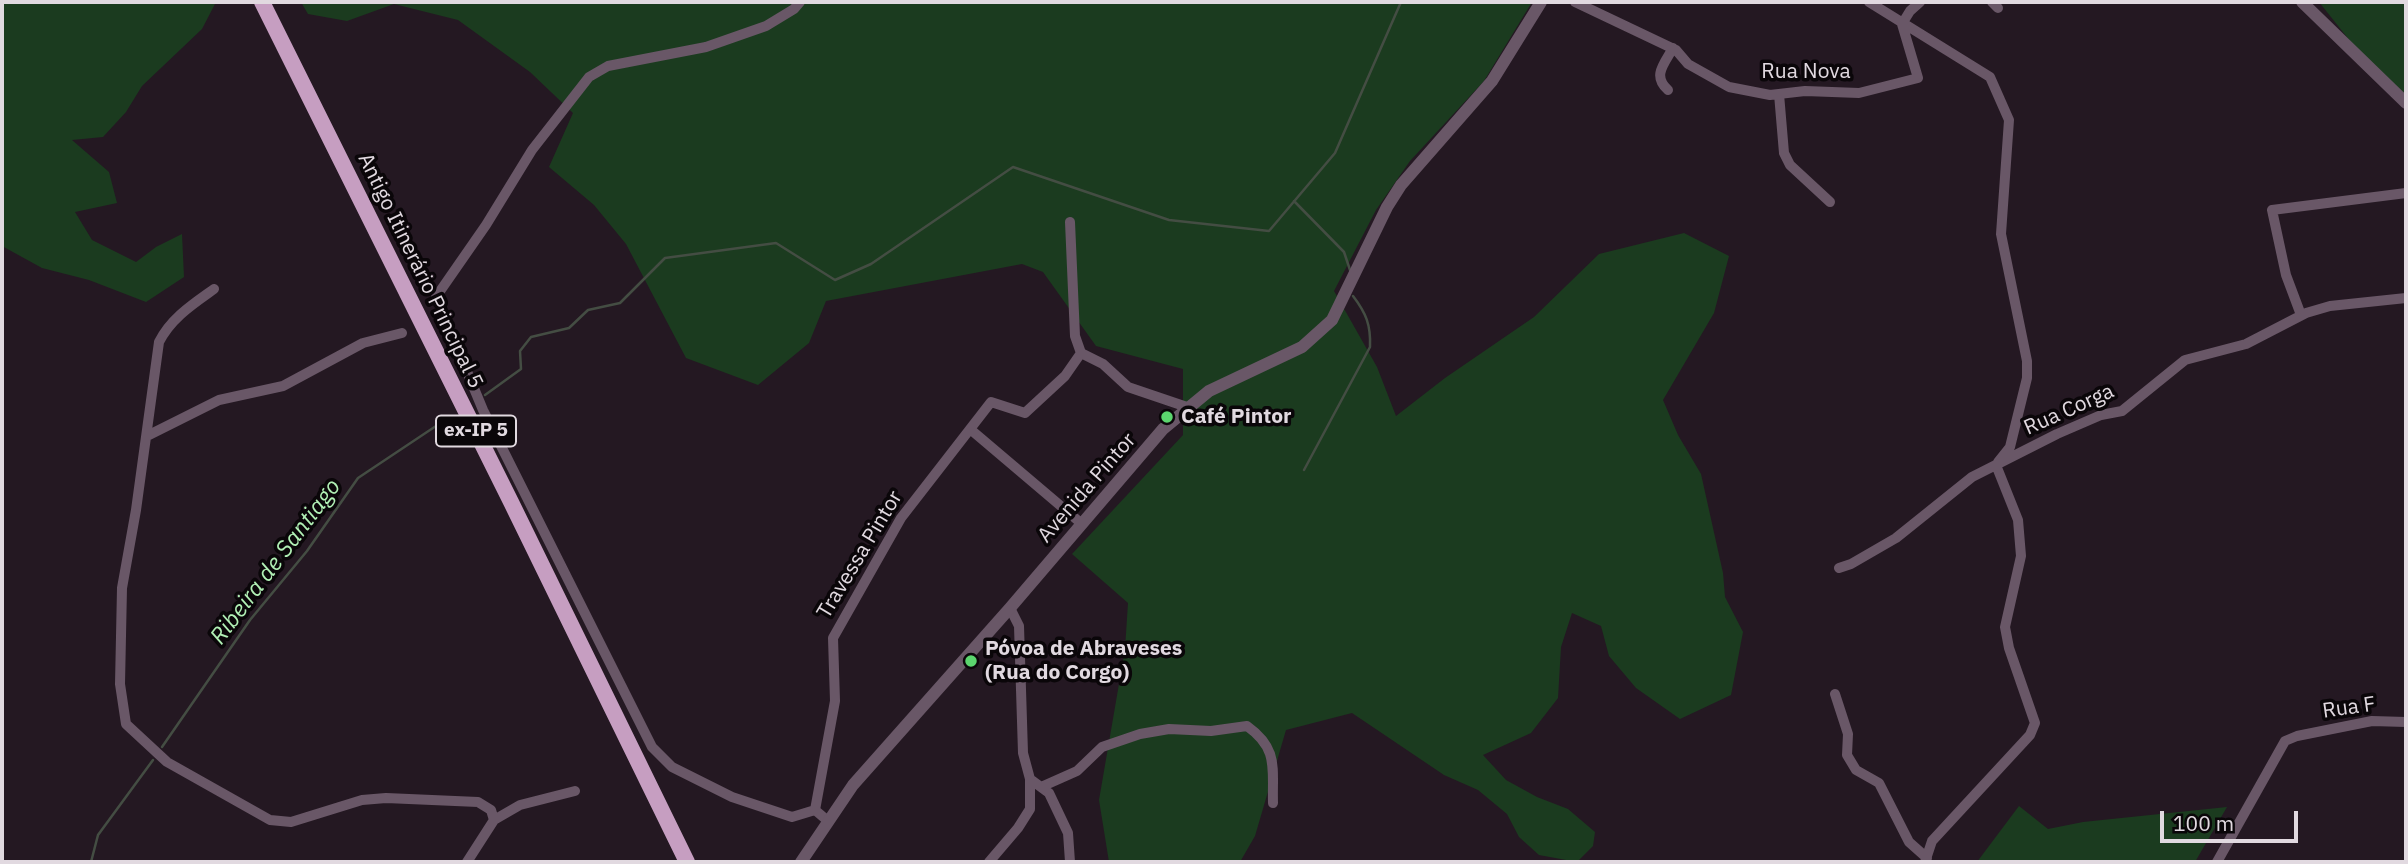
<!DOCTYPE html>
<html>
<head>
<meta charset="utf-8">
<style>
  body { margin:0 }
  #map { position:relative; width:2408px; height:864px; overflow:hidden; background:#241822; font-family:"IBM Plex Sans",sans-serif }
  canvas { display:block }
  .frame { position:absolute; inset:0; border:4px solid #e1d9e0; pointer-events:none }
  .scale { position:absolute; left:2160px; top:811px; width:138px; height:32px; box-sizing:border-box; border:4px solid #e1d9e0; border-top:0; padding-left:9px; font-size:21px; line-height:24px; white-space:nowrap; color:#e1d9e0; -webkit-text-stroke:5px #0a0609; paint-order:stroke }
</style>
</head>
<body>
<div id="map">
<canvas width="2408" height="864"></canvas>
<div class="frame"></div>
<div class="scale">100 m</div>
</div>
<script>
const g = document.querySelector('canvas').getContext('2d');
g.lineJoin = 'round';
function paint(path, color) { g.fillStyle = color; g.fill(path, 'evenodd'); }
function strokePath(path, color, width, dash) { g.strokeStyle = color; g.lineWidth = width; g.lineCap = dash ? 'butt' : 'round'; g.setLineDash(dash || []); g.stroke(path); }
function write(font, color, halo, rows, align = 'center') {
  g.font = font + ' "IBM Plex Sans",sans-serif'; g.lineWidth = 7; g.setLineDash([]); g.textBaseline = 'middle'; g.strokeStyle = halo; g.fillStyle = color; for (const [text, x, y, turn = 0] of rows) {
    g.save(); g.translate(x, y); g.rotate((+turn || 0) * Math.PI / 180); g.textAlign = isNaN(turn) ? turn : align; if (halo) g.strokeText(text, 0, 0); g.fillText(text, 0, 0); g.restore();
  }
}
paint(new Path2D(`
  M 2,2 L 216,2 L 202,29 L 142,86 L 126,112 L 103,137 L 72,140 L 109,172 L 117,203 L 75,212 L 92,240 L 136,262 L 156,247 L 182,234 L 184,277 L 146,302 L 89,280 L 42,268 L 2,246 Z
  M 301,2 L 1532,2 L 1484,81 L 1410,161 L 1376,210 L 1334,291 L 1377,367 L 1396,416 L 1445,378 L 1534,317 L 1599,254 L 1684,233 L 1729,256 L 1714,313 L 1663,400 L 1678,435 L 1701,474 L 1723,573 L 1725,597 L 1743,632 L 1731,695 L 1680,719 L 1636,688 L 1609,656 L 1601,626 L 1572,613 L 1561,647 L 1558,698 L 1531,733 L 1483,755 L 1506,780 L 1537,797 L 1568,809 L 1595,832 L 1593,846 L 1577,862 L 1539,855 L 1519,837 L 1507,814 L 1478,790 L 1444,775 L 1352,713 L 1286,730 L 1255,836 L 1240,862 L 1109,862 L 1099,800 L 1125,649 L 1128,603 L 1072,554 L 1183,435 L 1183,369 L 1096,346 L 1043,272 L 1022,264 L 826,301 L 809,343 L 758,385 L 686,358 L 626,244 L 594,205 L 549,167 L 573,113 L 530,72 L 458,20 L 394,4 L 347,21 L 308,14 Z
  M 2319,2 L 2406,2 L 2406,97 L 2378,76 Z
  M 2019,806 L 2048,829 L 2083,822 L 2227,807 L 2195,862 L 1977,862 Z`), '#1b3b1f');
strokePath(new Path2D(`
  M 1294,201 L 1344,252 L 1350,270
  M 485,395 L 521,369 L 520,351 L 531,337 L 569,328 L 588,310 L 620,303 L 665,258 L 776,243 L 835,280 L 871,264 L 1013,167 L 1169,220 L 1269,231 L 1335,153 L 1401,2
  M 1304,470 L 1370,347 C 1371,325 1366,313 1353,296
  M 162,747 L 250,620 L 307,551 L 358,478 L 442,422
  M 91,862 L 98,835 L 153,760`), '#444d43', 2.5);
strokePath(new Path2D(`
  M 800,2 L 794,9 L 766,26 L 706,47 L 608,66 L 589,77 L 532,150 L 486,225 L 436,297 L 483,410 L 652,747 L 672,767 L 732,797 L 792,817 L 815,810
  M 1575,2 L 1676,50 L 1688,64 L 1729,87 L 1770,95 L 1805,91 L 1859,93 L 1918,78 L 1902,24
  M 1869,2 L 1990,77 L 2009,120 L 2001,234 L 2027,361 L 2027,378 L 2010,447 L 1998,462
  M 1992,2 L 1998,8
  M 1902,24 L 1910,11 L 1920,2
  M 1668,90 C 1652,76 1664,64 1673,48
  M 1779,94 L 1784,153 L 1790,165 L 1830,202
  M 1070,222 L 1075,336 L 1081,353 L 1103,364 L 1128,387 L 1187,407
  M 214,289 C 193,304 171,318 159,342 L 136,510 L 122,588 L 120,684 L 126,724 L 167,762 L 270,820 L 291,822 L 362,800 L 386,798 L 478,802 L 491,810 L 494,820 L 467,862
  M 2301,315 L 2286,275 L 2272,210 L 2406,193
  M 970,429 L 1082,524
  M 147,436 L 219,400 L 283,386 L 363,343 L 402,333
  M 1839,568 L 1851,564 L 1896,538 L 1972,477 L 2057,434 L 2101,415 L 2122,411 L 2185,360 L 2246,344 L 2306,313 L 2330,306 L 2406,298
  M 1010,608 L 1019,626 L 1023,753 L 1030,779 L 1049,793 L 1068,833 L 1070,862
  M 1835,694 L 1848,734 L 1847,755 L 1856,770 L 1879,783 L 1909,842 L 1927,858
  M 1041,787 L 1077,771 L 1102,747 L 1140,734 L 1169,729 L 1211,731 L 1247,726 C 1279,749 1272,768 1273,803
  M 494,820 L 520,805 L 575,791
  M 828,821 L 815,810 L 835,701 L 833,638 L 901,518 L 991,402 L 1025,413 L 1065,376 L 1081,353
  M 989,862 L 1018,828 L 1030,809 L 1030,779
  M 1925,862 L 1932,841 L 2030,735 L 2035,723 L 2009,648 L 2005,627 L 2021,556 L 2018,520 L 1996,465
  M 2217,862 L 2285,741 L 2297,736 L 2372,721 L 2406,722`), '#695767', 10);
strokePath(new Path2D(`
  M 2302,2 L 2406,103
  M 801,862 L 853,785 L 1010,608 L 1163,429 L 1209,391 L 1302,347 L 1332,320 L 1387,207 L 1401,185 L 1492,81 L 1541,2`), '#695767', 12);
strokePath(new Path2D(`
  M 262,2 L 511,502 L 687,862`), '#c69ec1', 16);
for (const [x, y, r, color] of [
  [1167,417,7,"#5bd56e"],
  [971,661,7,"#5bd56e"]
]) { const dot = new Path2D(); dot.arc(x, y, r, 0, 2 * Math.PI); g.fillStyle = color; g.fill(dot); strokePath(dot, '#0a0609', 2.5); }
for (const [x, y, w] of [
  [476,431,80]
]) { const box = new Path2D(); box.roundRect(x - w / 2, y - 15.5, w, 31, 5); g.fillStyle = '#0a0609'; g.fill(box); strokePath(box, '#e1d9e0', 2); }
write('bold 19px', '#e1d9e0', null, [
  ["ex-IP 5",476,431]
]);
write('21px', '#e1d9e0', '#0a0609', [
  ["Rua Nova",1806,72],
  ["Antigo Itinerário Principal 5",420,271,64],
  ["Rua Corga",2069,410,-24],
  ["Avenida Pintor",1087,488,-49],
  ["Travessa Pintor",860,555,-59],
  ["Rua F",2349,708,-8]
]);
write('bold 21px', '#e1d9e0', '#0a0609', [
  ["Café Pintor",1181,417],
  ["Póvoa de Abraveses",985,649],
  ["(Rua do Corgo)",985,673]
], 'left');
write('italic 23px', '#b1f0b5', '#0a0609', [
  ["Ribeira de Santiago",276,562,-53]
]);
</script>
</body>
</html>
